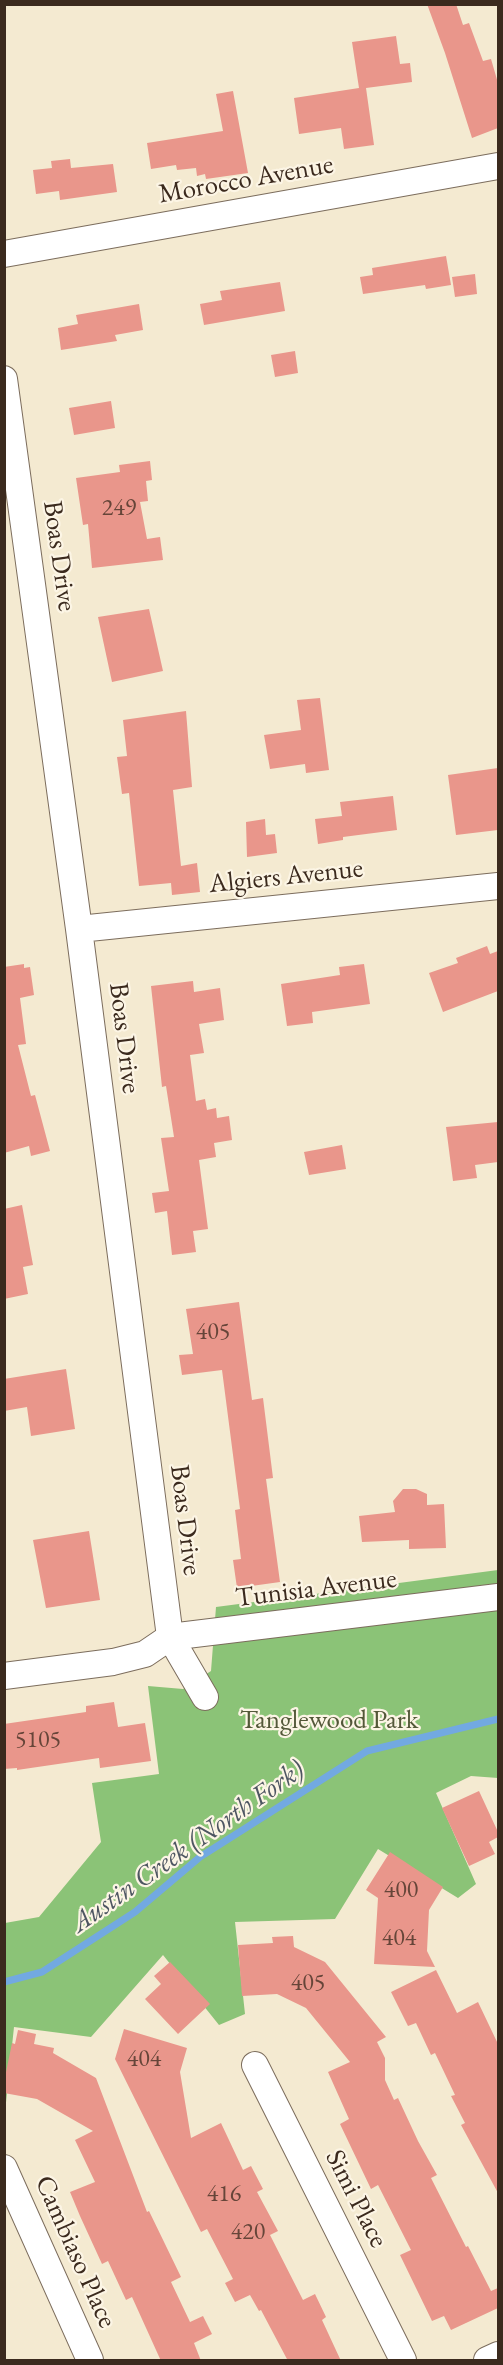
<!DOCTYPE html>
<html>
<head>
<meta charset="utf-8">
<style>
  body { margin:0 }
  #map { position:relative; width:503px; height:2365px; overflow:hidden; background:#f4ead1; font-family:"EB Garamond",serif }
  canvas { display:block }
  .frame { position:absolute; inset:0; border:6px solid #3b2a1e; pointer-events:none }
</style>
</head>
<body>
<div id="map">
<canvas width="503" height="2365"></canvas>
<div class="frame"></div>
</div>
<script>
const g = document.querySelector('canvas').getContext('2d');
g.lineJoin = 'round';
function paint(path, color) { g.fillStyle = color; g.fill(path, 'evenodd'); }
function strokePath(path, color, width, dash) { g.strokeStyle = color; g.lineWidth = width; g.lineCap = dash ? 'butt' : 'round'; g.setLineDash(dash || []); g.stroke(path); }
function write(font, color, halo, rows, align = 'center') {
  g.font = font + ' "EB Garamond",serif'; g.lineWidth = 4.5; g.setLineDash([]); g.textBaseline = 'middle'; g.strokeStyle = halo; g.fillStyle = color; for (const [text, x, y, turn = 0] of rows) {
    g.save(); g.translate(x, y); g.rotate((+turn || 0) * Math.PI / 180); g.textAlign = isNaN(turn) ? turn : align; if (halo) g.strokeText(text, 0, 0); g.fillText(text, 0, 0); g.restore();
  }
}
paint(new Path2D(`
  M 498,1570 L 498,1778 L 471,1776 L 436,1793 L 476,1884 L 458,1898 L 378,1849 L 335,1919 L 235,1922 L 245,2014 L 219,2025 L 163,1955 L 91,2037 L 14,2027 L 5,2112 L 5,1923 L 39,1917 L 101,1842 L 92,1783 L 159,1774 L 148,1686 L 183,1689 L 211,1671 L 216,1607 Z`), '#8bc377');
strokePath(new Path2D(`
  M 4,1982 L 42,1972 L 135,1912 L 200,1857 L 367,1751 L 498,1719`), '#72a9e1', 7);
paint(new Path2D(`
  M 427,4 L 456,4 L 463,25 L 469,23 L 483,61 L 491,59 L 498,83 L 498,128 L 472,138 L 445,53 Z
  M 396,36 L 400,64 L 410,63 L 412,82 L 366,88 L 374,145 L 344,149 L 341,128 L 299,134 L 294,98 L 359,88 L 352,42 Z
  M 233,91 L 248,173 L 206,179 L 205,174 L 197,176 L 196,168 L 177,170 L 176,165 L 151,169 L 147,143 L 223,131 L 216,94 Z
  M 70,159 L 71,168 L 113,164 L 117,192 L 60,200 L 59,191 L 36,194 L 33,170 L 52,168 L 51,161 Z
  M 446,256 L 451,285 L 426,289 L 425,285 L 363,294 L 360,277 L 373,275 L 372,268 Z
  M 475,274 L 477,294 L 455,297 L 452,277 Z
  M 280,282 L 285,311 L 204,325 L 200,304 L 222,300 L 220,291 Z
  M 139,304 L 143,330 L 115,335 L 117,341 L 61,350 L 58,328 L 78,324 L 76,315 Z
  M 295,351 L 298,373 L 275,377 L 271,355 Z
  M 111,401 L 115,428 L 74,435 L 69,408 Z
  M 150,461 L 152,480 L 146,481 L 148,501 L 140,502 L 147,539 L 160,537 L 163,560 L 92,568 L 88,524 L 83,525 L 76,478 L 120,472 L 119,465 Z
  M 149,609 L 163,671 L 112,682 L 98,617 Z
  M 320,698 L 329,770 L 306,773 L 305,764 L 270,769 L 264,735 L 301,730 L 297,700 Z
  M 186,711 L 192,787 L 173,790 L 181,866 L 197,863 L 200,892 L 172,895 L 171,883 L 139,886 L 129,793 L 122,794 L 117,757 L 127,756 L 123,720 Z
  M 498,768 L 498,830 L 456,835 L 448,775 Z
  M 393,796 L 397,830 L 343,837 L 343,840 L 318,844 L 315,819 L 342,816 L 340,802 Z
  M 265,819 L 266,835 L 275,834 L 277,853 L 247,857 L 246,822 Z
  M 487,946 L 490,954 L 498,951 L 498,991 L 443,1012 L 429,973 L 458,963 L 456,958 Z
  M 24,964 L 24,968 L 30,967 L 34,995 L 20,998 L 26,1044 L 18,1045 L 31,1096 L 35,1095 L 50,1151 L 31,1156 L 29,1146 L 4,1153 L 4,967 Z
  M 364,964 L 370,1004 L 312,1012 L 313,1023 L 287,1026 L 281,984 L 340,975 L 339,967 Z
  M 193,981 L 194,992 L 220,988 L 224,1020 L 199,1024 L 204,1053 L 190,1055 L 196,1101 L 205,1099 L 207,1110 L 216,1108 L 217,1118 L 229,1116 L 232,1140 L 214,1143 L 216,1157 L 199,1160 L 208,1229 L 193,1231 L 196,1252 L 172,1255 L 167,1211 L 155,1213 L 152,1193 L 169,1191 L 161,1138 L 174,1137 L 166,1086 L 162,1087 L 151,986 Z
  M 498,1122 L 498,1162 L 475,1165 L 477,1178 L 453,1181 L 446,1127 Z
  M 342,1145 L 346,1169 L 309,1175 L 304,1152 Z
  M 22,1205 L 33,1265 L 23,1267 L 28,1294 L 4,1299 L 4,1209 Z
  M 239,1302 L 252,1400 L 263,1398 L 273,1478 L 266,1479 L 280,1582 L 237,1588 L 233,1560 L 241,1559 L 235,1510 L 240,1509 L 222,1370 L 182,1375 L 179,1355 L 193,1354 L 186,1309 Z
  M 66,1369 L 75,1429 L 31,1436 L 27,1407 L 4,1411 L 4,1379 Z
  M 403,1489 L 416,1489 L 427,1494 L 427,1505 L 444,1504 L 446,1548 L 409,1549 L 409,1540 L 362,1542 L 359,1516 L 395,1512 L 393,1501 Z
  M 89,1531 L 100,1600 L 46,1608 L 33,1540 Z
  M 114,1702 L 118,1727 L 145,1723 L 151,1761 L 100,1768 L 99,1758 L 17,1770 L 17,1768 L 4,1769 L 4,1724 L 86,1712 L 86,1706 Z
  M 479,1791 L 498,1832 L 498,1837 L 489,1842 L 495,1854 L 469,1866 L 442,1808 Z
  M 390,1852 L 443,1887 L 429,1910 L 427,1951 L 435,1967 L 374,1964 L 378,1898 L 366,1890 Z
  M 293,1936 L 294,1947 L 325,1962 L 386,2037 L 377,2042 L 385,2058 L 385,2080 L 394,2100 L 398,2098 L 418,2141 L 437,2175 L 431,2178 L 466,2247 L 468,2246 L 491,2291 L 498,2288 L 498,2308 L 451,2330 L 444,2316 L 432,2321 L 400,2255 L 411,2250 L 378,2185 L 371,2189 L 340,2124 L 349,2119 L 328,2072 L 350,2062 L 306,2008 L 277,1994 L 242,1996 L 238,1945 L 273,1943 L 272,1937 Z
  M 170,1962 L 210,2004 L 178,2034 L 145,1999 L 161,1984 L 154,1976 Z
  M 436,1970 L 457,2013 L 478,2002 L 498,2044 L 498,2193 L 461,2125 L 465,2123 L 451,2096 L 455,2095 L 435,2053 L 431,2055 L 416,2023 L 408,2026 L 391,1992 Z
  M 124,2029 L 187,2048 L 180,2072 L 191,2138 L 221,2123 L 243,2170 L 251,2166 L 263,2189 L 257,2192 L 278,2231 L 270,2235 L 303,2300 L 315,2294 L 326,2317 L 322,2320 L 341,2361 L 288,2361 L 261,2310 L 259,2311 L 250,2295 L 235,2302 L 225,2283 L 233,2279 L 207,2229 L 201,2232 L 115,2059 Z
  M 18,2030 L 36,2034 L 34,2044 L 54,2048 L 53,2053 L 96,2078 L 147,2212 L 149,2211 L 181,2277 L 171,2282 L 190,2322 L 203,2316 L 212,2334 L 194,2343 L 201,2361 L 161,2361 L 132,2297 L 126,2300 L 108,2261 L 102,2264 L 80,2216 L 70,2192 L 95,2182 L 75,2140 L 93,2131 L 37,2099 L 4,2093 L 4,2082 L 12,2043 L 15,2044 Z`), '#e9968b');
const street = new Path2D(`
  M 4,254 L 498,166
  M 4,379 L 79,929 L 170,1637 L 205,1697
  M 79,929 L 498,886
  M 4,1676 L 113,1662 L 145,1654 L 170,1637 L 498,1597
  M 255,2065 L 403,2360
  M 4,2168 L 90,2360
  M 487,2360 L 498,2355`);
strokePath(street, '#7c6d5d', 28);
strokePath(street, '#fff', 26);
write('24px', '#664539', null, [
  ["249",119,508],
  ["405",213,1332],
  ["5105",38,1740],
  ["400",401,1890],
  ["404",399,1938],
  ["405",308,1983],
  ["404",144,2059],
  ["416",224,2194],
  ["420",248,2232]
]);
write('27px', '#3b2a1e', '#fcf5e5', [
  ["Morocco Avenue",246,180,-10],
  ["Boas Drive",59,556,82],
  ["Algiers Avenue",286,877,-6],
  ["Boas Drive",124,1038,83],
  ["Boas Drive",185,1520,83],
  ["Tunisia Avenue",316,1589,-7],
  ["Simi Place",356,2199,63],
  ["Cambiaso Place",75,2252,66]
]);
write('27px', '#535839', '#fcf5e5', [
  ["Tanglewood Park",329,1721]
]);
write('italic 28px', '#4e5662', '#fcf5e5', [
  ["Austin Creek (North Fork)",188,1847,-35]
]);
</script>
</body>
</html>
